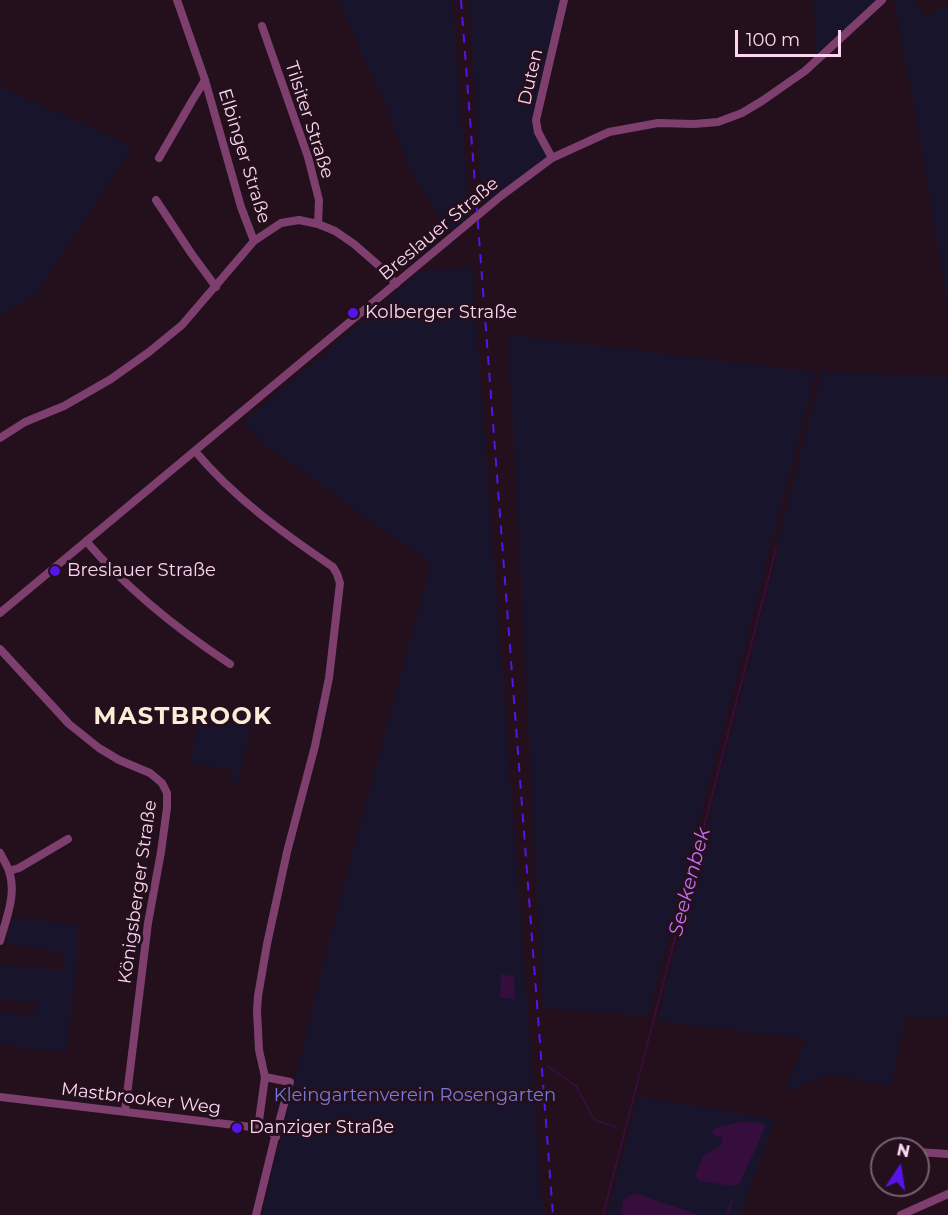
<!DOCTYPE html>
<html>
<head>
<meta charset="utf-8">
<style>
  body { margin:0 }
  #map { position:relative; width:948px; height:1215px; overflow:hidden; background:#23101c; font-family:Montserrat,sans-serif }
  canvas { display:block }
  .north { position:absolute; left:870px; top:1137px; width:60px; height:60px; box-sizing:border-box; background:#23101c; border:2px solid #7a5f70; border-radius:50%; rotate:12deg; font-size:16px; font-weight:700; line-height:24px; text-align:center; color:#fcd5ef }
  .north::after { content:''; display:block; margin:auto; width:21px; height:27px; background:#5614e9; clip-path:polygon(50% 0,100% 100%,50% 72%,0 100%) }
  .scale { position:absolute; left:735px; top:30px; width:106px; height:27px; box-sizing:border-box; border:3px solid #fcd5ef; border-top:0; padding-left:8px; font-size:18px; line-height:21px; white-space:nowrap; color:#fcd5ef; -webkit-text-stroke:4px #23101c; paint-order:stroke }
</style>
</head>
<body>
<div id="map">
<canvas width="948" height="1215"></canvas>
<div class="north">N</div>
<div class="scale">100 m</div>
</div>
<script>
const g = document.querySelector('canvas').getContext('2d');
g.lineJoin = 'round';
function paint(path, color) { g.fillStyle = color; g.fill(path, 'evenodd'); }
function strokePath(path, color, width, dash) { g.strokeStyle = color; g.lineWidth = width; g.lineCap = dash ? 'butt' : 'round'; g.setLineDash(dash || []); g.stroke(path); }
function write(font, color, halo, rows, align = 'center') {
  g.font = font + ' Montserrat,sans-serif'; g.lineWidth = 6; g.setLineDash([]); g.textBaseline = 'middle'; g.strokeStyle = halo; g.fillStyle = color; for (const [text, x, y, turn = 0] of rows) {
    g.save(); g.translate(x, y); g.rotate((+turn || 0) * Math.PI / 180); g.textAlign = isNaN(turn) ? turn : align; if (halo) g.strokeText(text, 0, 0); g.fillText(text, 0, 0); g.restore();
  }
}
paint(new Path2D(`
  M 338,0 L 452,0 L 470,217 L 448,234 L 408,164 L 388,111 Z
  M 469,0 L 564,0 L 536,120 L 552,158 L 483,212 Z
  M 814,0 L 876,0 L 816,54 Z
  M 894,0 L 914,0 L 924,17 L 948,5 L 948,312 L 925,165 Z
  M 0,87 L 132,146 L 36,296 L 0,314 Z
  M 472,268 L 543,1215 L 262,1215 L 328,944 L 431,564 L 266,445 L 244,422 L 421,271 Z
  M 508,335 L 816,372 L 648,1016 L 543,1008 Z
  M 822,372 L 948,377 L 948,1018 L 905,1017 L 892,1086 L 830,1074 L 784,1092 L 806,1039 L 657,1021 L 779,548 L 777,544 Z
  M 200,707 L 253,713 L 238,785 L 232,784 L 233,769 L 190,763 Z
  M 13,917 L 78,926 L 78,958 L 66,1052 L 0,1045 L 0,1012 L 34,1016 L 35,1002 L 0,999 L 0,965 L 63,970 L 65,953 L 7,943 Z
  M 638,1096 L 775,1119 L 740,1215 L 697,1215 L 634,1193 L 623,1200 L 621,1215 L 607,1215 ZM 765,1127 L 703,1156 L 722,1144 L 722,1138 L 718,1135 Z`), '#18142c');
paint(new Path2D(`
  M 502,974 L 514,977 L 515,998 L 514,999 L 500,997 L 501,976 Z
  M 741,1122 L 763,1123 L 765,1127 L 740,1183 L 733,1186 L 699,1181 L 696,1175 L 703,1156 L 722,1144 L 722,1138 L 712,1134 L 714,1128 Z
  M 634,1193 L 696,1214 L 697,1215 L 621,1215 L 623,1200 Z`), '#360e3e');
strokePath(new Path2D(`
  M 547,1066 L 576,1086 L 592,1116 L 597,1121 L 616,1127
  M 603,1215 L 776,549
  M 727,1215 L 732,1201`), '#360e3e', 2);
strokePath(new Path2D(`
  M 177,0 L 205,80 L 241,207 L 254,241
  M 262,26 L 308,157 L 319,200 L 318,224
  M 159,158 L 192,101 L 205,80
  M 552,158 L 538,132 L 536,120 L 564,0
  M 156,200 L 191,253 L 216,287
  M 0,438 L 25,422 L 64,406 L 111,379 L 149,352 L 182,325 L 254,241 L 281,223 L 299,220 L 318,224 L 335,231 L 354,244 L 385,271 L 396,284
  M 195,451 C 233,497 283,533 333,567 L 337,574 L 340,583 L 329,678 L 315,746 L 287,852 L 267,944 L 258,996 L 257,1011 L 259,1050 L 265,1077
  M 86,541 C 127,589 177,629 230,664
  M 0,613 L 501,196 L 552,158 L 609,132 L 658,123 L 694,124 L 718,122 L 742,113 L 762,101 L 805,71 L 882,0
  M 0,649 L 69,724 L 99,748 L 119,760 L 150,773 L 162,783 L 167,793 L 167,808 L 161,852 L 148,923 L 125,1111
  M 0,853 C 3,859 7,865 9,871 C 17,894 6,919 0,941
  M 9,871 L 19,868 L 68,839
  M 0,1097 L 268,1129 L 276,1137
  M 918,1152 L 948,1154
  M 256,1215 L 274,1141 L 290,1082 L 265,1077 L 258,1128
  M 901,1215 L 948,1194`), '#7e3f6e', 8);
strokePath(new Path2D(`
  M 461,0 L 553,1215`), '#5614e9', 2, [9, 8]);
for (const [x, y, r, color] of [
  [353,313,6,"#5614e9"],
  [55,571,6,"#5614e9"],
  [237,1128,6,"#5614e9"]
]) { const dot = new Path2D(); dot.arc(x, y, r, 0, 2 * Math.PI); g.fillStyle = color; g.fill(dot); strokePath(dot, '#23101c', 2); }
write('18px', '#fcd5ef', '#23101c', [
  ["Duten",531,77,-77],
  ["Tilsiter Straße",309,120,72],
  ["Elbinger Straße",244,156,73],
  ["Breslauer Straße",439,229,-40],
  ["Königsberger Straße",138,892,-82],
  ["Mastbrooker Weg",141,1099,7]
]);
write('18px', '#fcd5ef', '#23101c', [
  ["Kolberger Straße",365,313],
  ["Breslauer Straße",67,571],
  ["Danziger Straße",249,1128]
], 'left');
write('18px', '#767ada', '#23101c', [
  ["Kleingartenverein Rosengarten",415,1096]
]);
write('italic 20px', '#c76cf3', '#23101c', [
  ["Seekenbek",690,882,-75]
]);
g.letterSpacing = '1.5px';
write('bold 24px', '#fcecd7', '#23101c', [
  ["MASTBROOK",183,717]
]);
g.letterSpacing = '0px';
</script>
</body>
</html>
